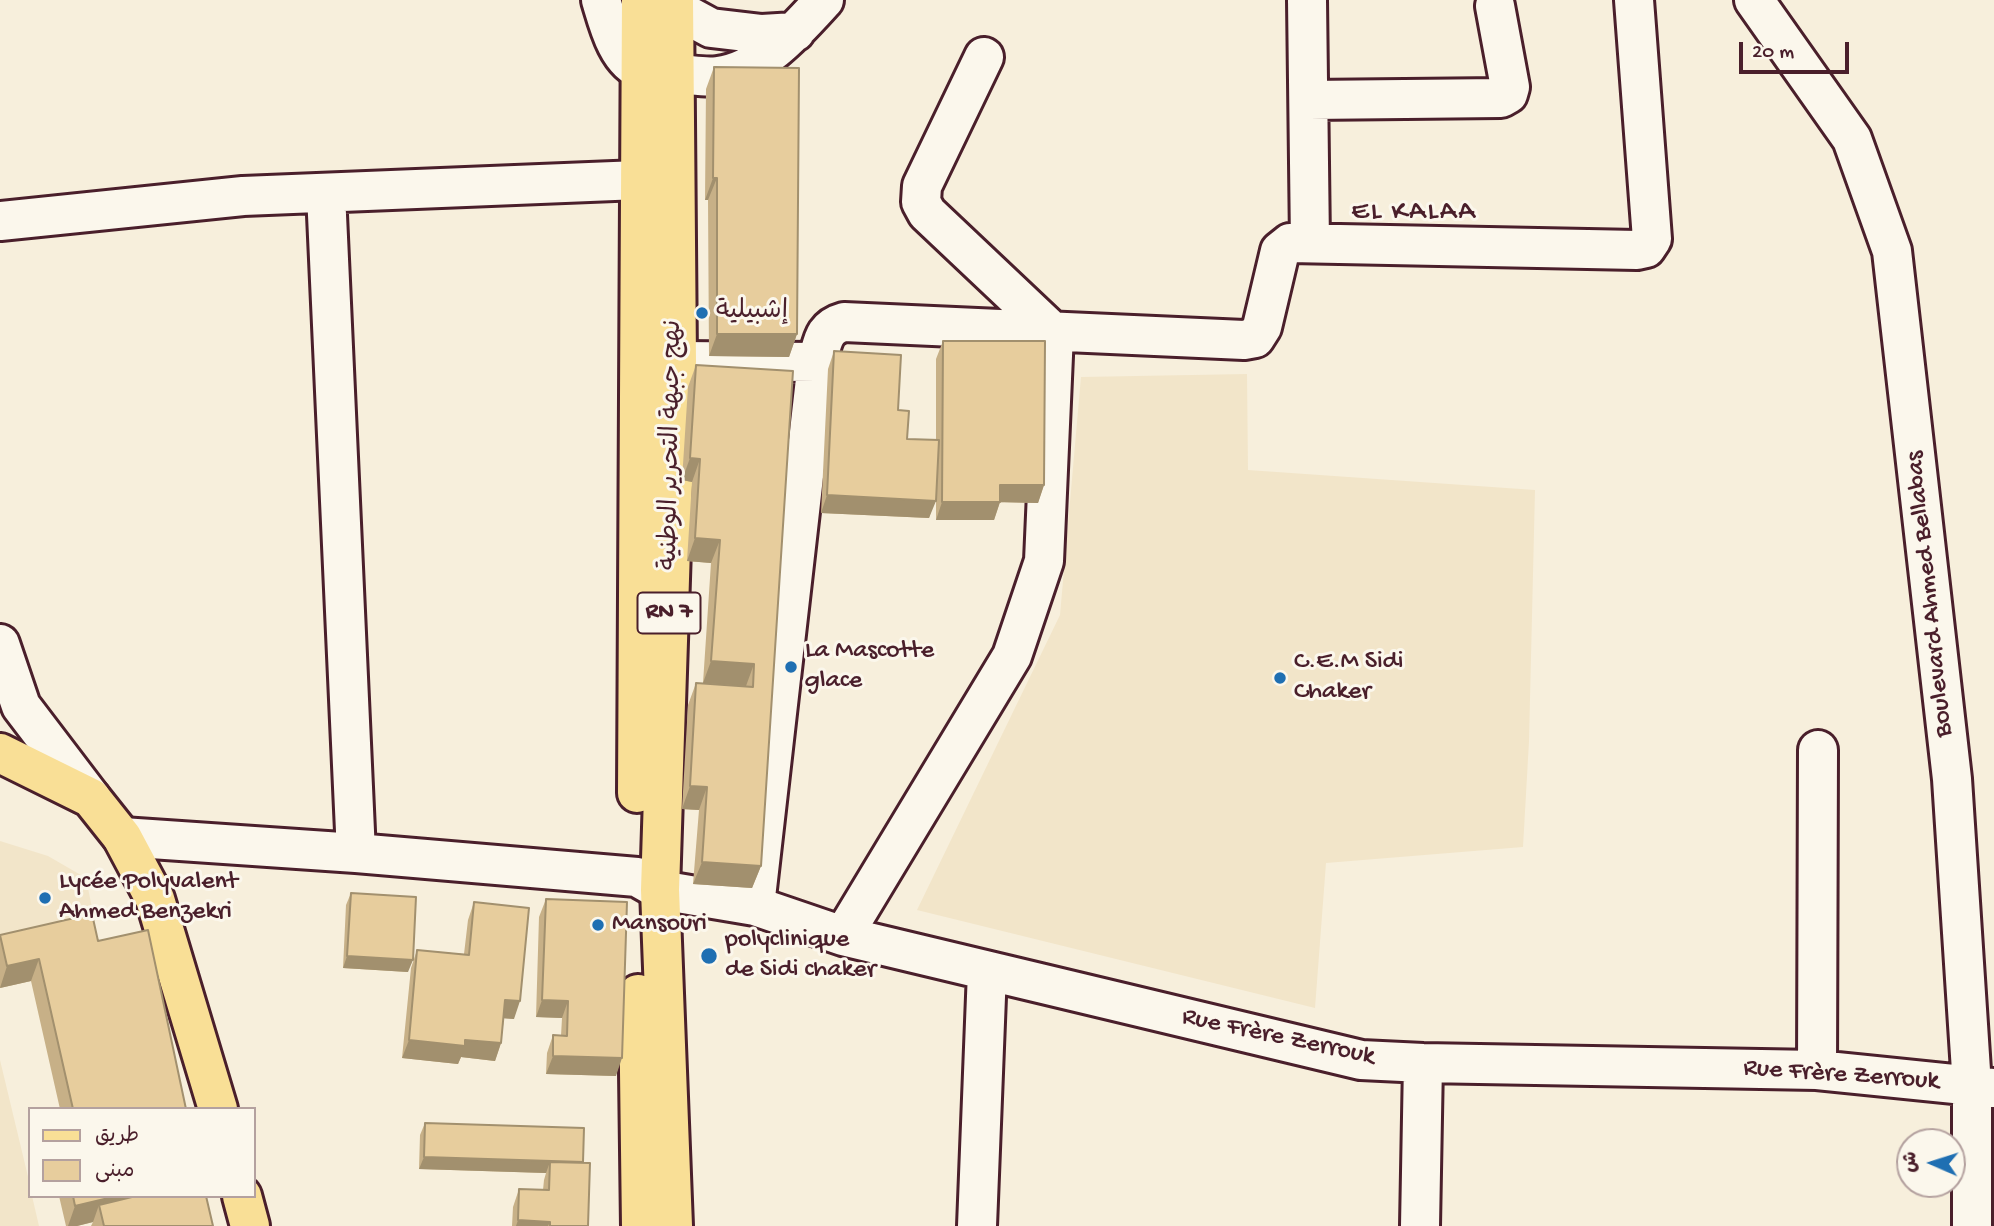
<!DOCTYPE html>
<html>
<head>
<meta charset="utf-8">
<style>
  body { margin:0 }
  #map { position:relative; width:1994px; height:1226px; overflow:hidden; background:#f7efdc; font-family:"Gochi Hand","Playpen Sans Arabic",sans-serif }
  canvas { display:block }
  .legend { position:absolute; left:28px; top:1107px; width:228px; height:91px; box-sizing:border-box; background:#fbf7ec; border:2px solid #b4a19f; margin:0; padding:9px 12px; list-style:none; font-size:21px; color:#4a1f2b }
  .legend li { display:flex; align-items:center; gap:14px; height:35px }
  .legend b { width:35px; border:2px solid #b4a19f }
  .north { position:absolute; left:1896px; top:1128px; width:70px; height:70px; box-sizing:border-box; background:#fbf7ec; border:2px solid #b4a19f; border-radius:50%; rotate:273deg; font-size:19px; font-weight:700; line-height:28px; text-align:center; color:#4a1f2b }
  .north::after { content:''; display:block; margin:auto; width:24px; height:32px; background:#1f6fb2; clip-path:polygon(50% 0,100% 100%,50% 72%,0 100%) }
  .scale { position:absolute; left:1739px; top:42px; width:110px; height:32px; box-sizing:border-box; border:4px solid #4a1f2b; border-top:0; padding-left:9px; font-size:21px; line-height:24px; white-space:nowrap; color:#4a1f2b; -webkit-text-stroke:5px #fbf7ec; paint-order:stroke }
</style>
</head>
<body>
<div id="map">
<canvas width="1994" height="1226"></canvas>
<ul class="legend">
<li><b style="height:9px;background:#f9df96"></b>طريق</li>
<li><b style="height:19px;background:#e7cd9d"></b>مبنى</li>
</ul>
<div class="north">ش</div>
<div class="scale">20 m</div>
</div>
<script>
const g = document.querySelector('canvas').getContext('2d');
g.lineJoin = 'round';
function paint(path, color) { g.fillStyle = color; g.fill(path, 'evenodd'); }
function strokePath(path, color, width, dash) { g.strokeStyle = color; g.lineWidth = width; g.lineCap = dash ? 'butt' : 'round'; g.setLineDash(dash || []); g.stroke(path); }
function write(font, color, halo, rows, align = 'center') {
  g.font = font + ' "Gochi Hand","Playpen Sans Arabic",sans-serif'; g.lineWidth = 6; g.setLineDash([]); g.textBaseline = 'middle'; g.strokeStyle = halo; g.fillStyle = color; for (const [text, x, y, turn = 0] of rows) {
    g.save(); g.translate(x, y); g.rotate((+turn || 0) * Math.PI / 180); g.textAlign = isNaN(turn) ? turn : align; if (halo) g.strokeText(text, 0, 0); g.fillText(text, 0, 0); g.restore();
  }
}
paint(new Path2D(`
  M 1247,374 L 1248,470 L 1535,490 L 1529,741 L 1523,847 L 1326,863 L 1315,1008 L 917,910 L 1060,615 L 1081,377 Z
  M 0,841 L 48,856 L 86,878 L 94,918 L 0,944 Z
  M 0,1060 L 30,1185 L 30,1196 L 32,1196 L 39,1226 L 0,1226 Z`), '#f2e5c9');
const street = new Path2D(`
  M 601,0 C 608,23 617,62 642,70 C 649,72 658,72 665,73
  M 1307,0 L 1310,243
  M 1754,0 L 1852,139 L 1892,251 L 1952,779 L 1972,1086 L 1972,1226
  M 1309,100 L 1501,98 L 1508,94 L 1510,87 L 1495,6
  M 326,193 L 356,853
  M 0,221 L 243,196 L 639,180
  M 677,361 L 817,362
  M 0,644 L 21,706 L 91,798
  M 122,837 L 356,853 L 637,877 L 660,890 L 755,906 L 843,936 L 1361,1060 L 1423,1063 L 1817,1070 L 1994,1088
  M 755,906 L 817,362 C 823,343 822,328 844,322 L 1244,340 L 1255,338 L 1262,327 L 1280,251 L 1290,243 L 1637,250 L 1646,248 L 1652,239 L 1634,0
  M 843,936 L 1012,656 L 1044,561 L 1054,333 L 927,213 L 921,202 L 922,186 L 984,57
  M 1817,1070 L 1818,750
  M 977,1226 L 987,971
  M 1420,1226 L 1423,1063`);
const secondary = new Path2D(`
  M 674,8 L 711,28 L 762,34 L 795,32
  M 674,74 C 688,74 704,78 718,76 C 762,70 795,32 824,0`);
const primary = new Path2D(`
  M 0,753 L 91,798 L 122,837 L 155,899 L 218,1109
  M 637,793 L 641,0
  M 638,994 L 641,1226
  M 242,1196 L 250,1226
  M 673,1226 L 660,890 L 677,361 L 674,0`);
strokePath(street, '#4a1f2b', 44);
strokePath(secondary, '#4a1f2b', 44);
strokePath(primary, '#4a1f2b', 44);
strokePath(street, '#fbf7ec', 38);
strokePath(secondary, '#fbf7ec', 38);
strokePath(primary, '#f9df96', 38);
paint(new Path2D(`
  M 714,67 L 797,334 L 789,357 L 709,356 L 708,200 L 705,200 L 706,89 Z
  M 943,341 L 1044,485 L 1038,503 L 1000,502 L 994,520 L 936,520 L 936,495 L 929,518 L 821,513 L 828,369 L 834,351 L 898,410 L 907,439 L 936,440 L 936,359 Z
  M 696,365 L 793,371 L 761,866 L 752,888 L 693,884 L 699,810 L 682,809 L 688,705 L 696,683 L 703,683 L 711,563 L 687,561 L 692,482 L 682,480 L 688,387 Z
  M 351,893 L 408,972 L 343,968 L 346,905 Z
  M 546,899 L 616,1076 L 546,1074 L 547,1053 L 553,1035 L 561,1036 L 562,1018 L 536,1017 L 539,917 Z
  M 474,902 L 514,1019 L 504,1018 L 501,1043 L 495,1061 L 461,1057 L 458,1064 L 402,1058 L 411,968 L 417,950 L 464,954 L 468,920 Z
  M 0,935 L 98,941 L 186,1109 L 60,1109 L 31,981 L 0,988 Z
  M 425,1123 L 582,1163 L 588,1226 L 512,1226 L 513,1207 L 519,1189 L 543,1190 L 544,1180 L 546,1173 L 419,1169 L 420,1135 Z
  M 59,1196 L 206,1196 L 213,1226 L 91,1226 L 93,1222 L 77,1226 L 66,1226 Z`), '#c7b087');
paint(new Path2D(`
  M 713,178 L 717,178 L 708,200 L 705,200 Z
  M 717,334 L 797,334 L 789,357 L 709,356 Z
  M 690,458 L 700,459 L 692,482 L 682,480 Z
  M 1000,485 L 1044,485 L 1038,503 L 993,502 Z
  M 827,495 L 936,501 L 929,518 L 821,513 Z
  M 942,502 L 1000,502 L 994,520 L 936,520 Z
  M 695,538 L 720,540 L 711,563 L 687,561 Z
  M 711,661 L 754,664 L 746,686 L 703,683 Z
  M 690,786 L 707,787 L 699,810 L 682,809 Z
  M 702,862 L 761,866 L 752,888 L 693,884 Z
  M 347,956 L 413,960 L 408,972 L 343,968 Z
  M 39,959 L 31,981 L 0,988 L 7,966 Z
  M 505,1000 L 520,1001 L 514,1019 L 499,1018 Z
  M 542,1000 L 568,1001 L 562,1018 L 536,1017 Z
  M 409,1040 L 465,1040 L 501,1043 L 495,1061 L 461,1057 L 458,1064 L 402,1058 Z
  M 553,1056 L 622,1058 L 616,1076 L 546,1074 Z
  M 424,1157 L 583,1162 L 550,1162 L 546,1173 L 419,1169 Z
  M 117,1196 L 194,1196 L 99,1205 L 93,1222 L 77,1226 L 68,1226 L 75,1206 Z
  M 518,1220 L 550,1222 L 548,1226 L 516,1226 Z`), '#a2906e');
const building = new Path2D(`
  M 714,67 L 799,68 L 797,334 L 717,334 L 717,178 L 713,178 Z
  M 943,341 L 1045,341 L 1044,485 L 1000,485 L 1000,502 L 942,502 Z
  M 834,351 L 901,355 L 898,410 L 909,411 L 907,439 L 939,440 L 936,501 L 827,495 Z
  M 696,365 L 793,371 L 761,866 L 702,862 L 707,787 L 690,786 L 696,683 L 753,687 L 754,664 L 711,661 L 720,540 L 695,538 L 700,459 L 690,458 Z
  M 351,893 L 416,897 L 413,960 L 347,956 Z
  M 546,899 L 627,902 L 622,1058 L 553,1056 L 553,1035 L 567,1036 L 568,1001 L 542,1000 Z
  M 474,902 L 529,908 L 520,1001 L 505,1000 L 501,1043 L 465,1040 L 465,1046 L 409,1040 L 417,950 L 469,955 Z
  M 92,914 L 98,941 L 148,930 L 186,1109 L 73,1109 L 39,959 L 7,966 L 0,935 Z
  M 425,1123 L 584,1128 L 583,1162 L 424,1157 Z
  M 550,1162 L 590,1163 L 588,1226 L 550,1226 L 550,1222 L 518,1220 L 519,1189 L 549,1190 Z
  M 73,1196 L 117,1196 L 75,1206 Z
  M 136,1196 L 206,1196 L 213,1226 L 104,1226 L 99,1205 Z`);
paint(building, '#e7cd9d');
strokePath(building, '#a2906e', 2);
for (const [x, y, r, color] of [
  [702,313,7,"#1f6fb2"],
  [791,667,7,"#1f6fb2"],
  [1280,678,7,"#1f6fb2"],
  [45,898,7,"#1f6fb2"],
  [598,925,7,"#1f6fb2"],
  [709,956,9,"#1f6fb2"]
]) { const dot = new Path2D(); dot.arc(x, y, r, 0, 2 * Math.PI); g.fillStyle = color; g.fill(dot); strokePath(dot, '#fbf7ec', 2.5); }
for (const [x, y, w] of [
  [669,613,63]
]) { const box = new Path2D(); box.roundRect(x - w / 2, y - 20.5, w, 41, 5); g.fillStyle = '#fbf7ec'; g.fill(box); strokePath(box, '#4a1f2b', 2); }
write('bold 24px', '#4a1f2b', null, [
  ["RN 7",669,613]
]);
write('26px', '#4a1f2b', '#fbf7ec', [
  ["إشبيلية",716,313],
  ["La Mascotte",805,652],
  ["glace",805,682],
  ["C.E.M Sidi",1294,663],
  ["Chaker",1294,693],
  ["Lycée Polyvalent",59,883],
  ["Ahmed Benzekri",59,913],
  ["Mansouri",612,925],
  ["polyclinique",725,941],
  ["de Sidi chaker",725,971]
], 'left');
write('26px', '#4a1f2b', '#fbf7ec', [
  ["نهج جبهة التحرير الوطنية",673,445,-89],
  ["Boulevard Ahmed Bellabas",1931,594,-96],
  ["Rue Frère Zerrouk",1278,1038,12],
  ["Rue Frère Zerrouk",1841,1076,4]
]);
g.letterSpacing = '2px';
write('28px', '#4a1f2b', '#fbf7ec', [
  ["EL KALAA",1414,214]
]);
g.letterSpacing = '0px';
</script>
</body>
</html>
